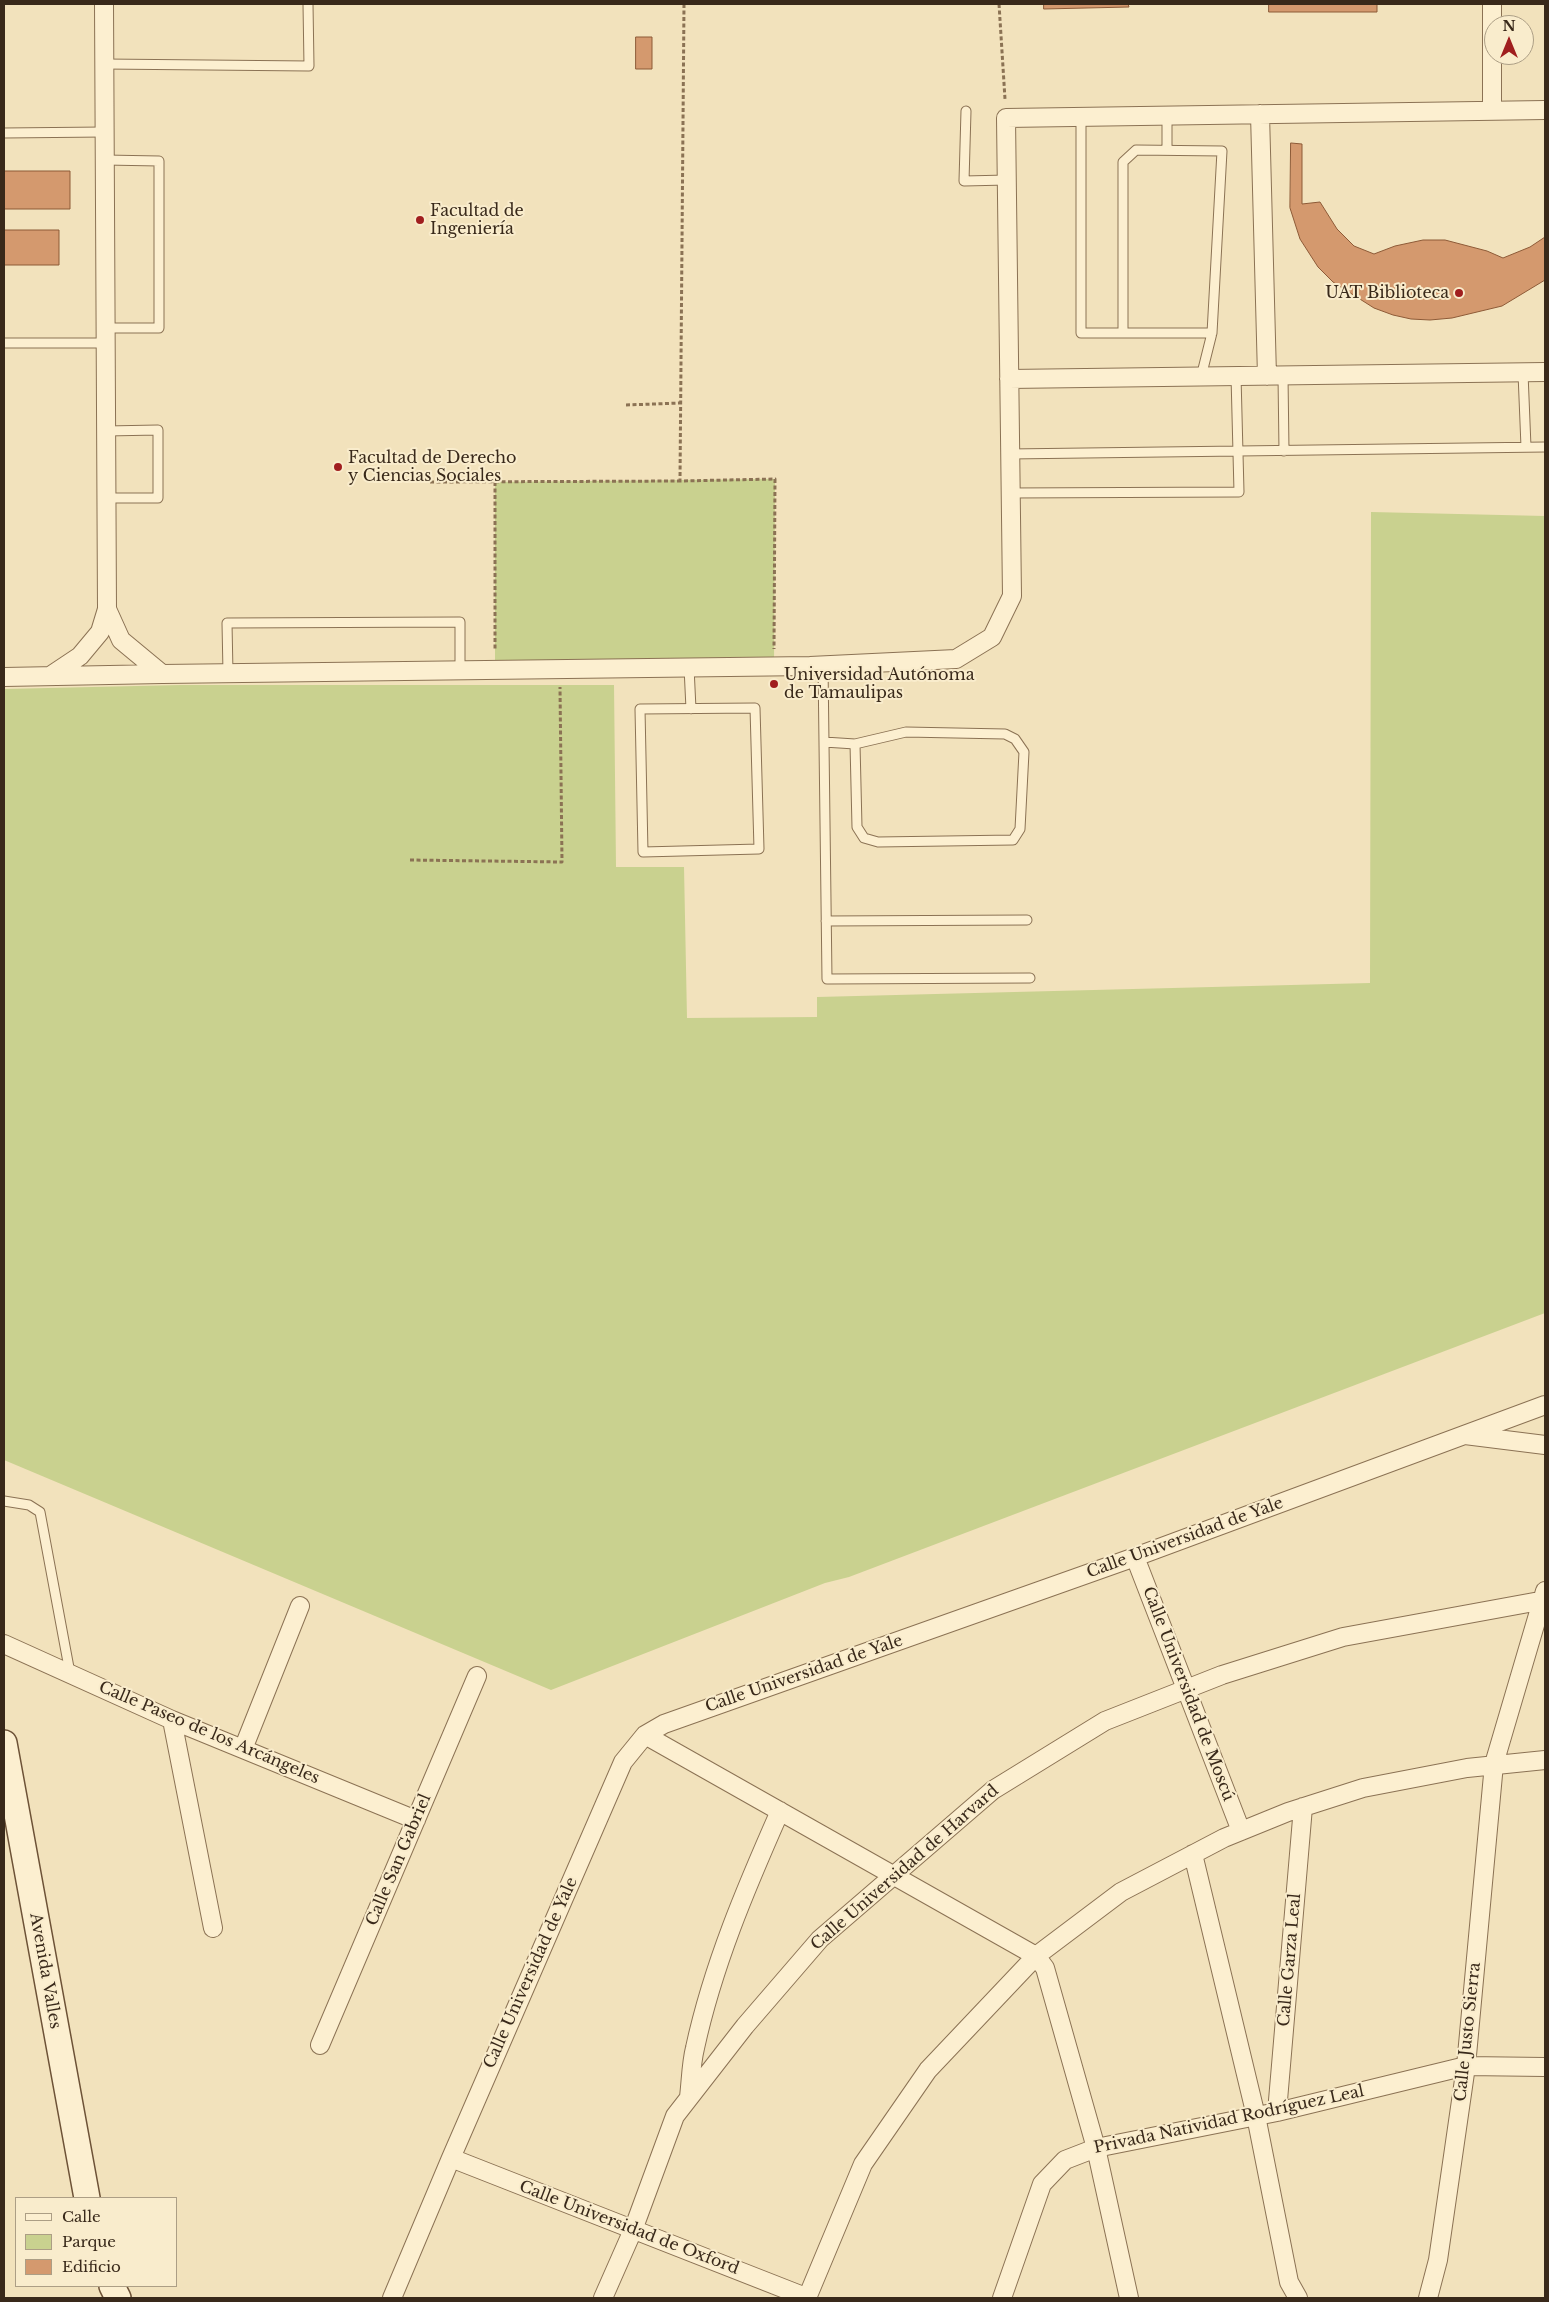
<!DOCTYPE html>
<html>
<head>
<meta charset="utf-8">
<style>
  body { margin:0 }
  #map { position:relative; width:1549px; height:2302px; overflow:hidden; background:#f2e2bc; font-family:"Libre Baskerville",serif }
  canvas { display:block }
  .frame { position:absolute; inset:0; border:5px solid #39291a; pointer-events:none }
  .legend { position:absolute; left:15px; top:2197px; width:162px; height:90px; box-sizing:border-box; background:#f9eccc; border:1px solid #ac9e85; margin:0; padding:6px 9px; list-style:none; font-size:15px; color:#39291a }
  .legend li { display:flex; align-items:center; gap:10px; height:25px }
  .legend b { width:25px; border:1px solid #ac9e85 }
  .north { position:absolute; left:1484px; top:15px; width:50px; height:50px; box-sizing:border-box; background:#f9eccc; border:1px solid #ac9e85; border-radius:50%; rotate:0deg; font-size:14px; font-weight:700; line-height:20px; text-align:center; color:#39291a }
  .north::after { content:''; display:block; margin:auto; width:18px; height:22px; background:#a01e1e; clip-path:polygon(50% 0,100% 100%,50% 72%,0 100%) }
</style>
</head>
<body>
<div id="map">
<canvas width="1549" height="2302"></canvas>
<div class="frame"></div>
<ul class="legend">
<li><b style="height:6px;background:#fcefd0"></b>Calle</li>
<li><b style="height:14px;background:#c9d18f"></b>Parque</li>
<li><b style="height:14px;background:#d4996e"></b>Edificio</li>
</ul>
<div class="north">N</div>
</div>
<script>
const g = document.querySelector('canvas').getContext('2d');
g.lineJoin = 'round';
function paint(path, color) { g.fillStyle = color; g.fill(path, 'evenodd'); }
function strokePath(path, color, width, dash) { g.strokeStyle = color; g.lineWidth = width; g.lineCap = dash ? 'butt' : 'round'; g.setLineDash(dash || []); g.stroke(path); }
function write(font, color, halo, rows, align = 'center') {
  g.font = font + ' "Libre Baskerville",serif'; g.lineWidth = 4; g.setLineDash([]); g.textBaseline = 'middle'; g.strokeStyle = halo; g.fillStyle = color; for (const [text, x, y, turn = 0] of rows) {
    g.save(); g.translate(x, y); g.rotate((+turn || 0) * Math.PI / 180); g.textAlign = isNaN(turn) ? turn : align; if (halo) g.strokeText(text, 0, 0); g.fillText(text, 0, 0); g.restore();
  }
}
paint(new Path2D(`
  M 775,479 L 774,666 L 495,670 L 495,482 Z
  M 1371,512 L 1545,516 L 1545,1313 L 849,1577 L 825,1583 L 551,1690 L 4,1460 L 4,689 L 181,685 L 614,685 L 616,867 L 684,867 L 687,1018 L 817,1017 L 817,997 L 1370,983 Z`), '#c9d18f');
const building = new Path2D(`
  M 1044,4 L 1128,4 L 1129,7 L 1044,9 Z
  M 1269,4 L 1377,4 L 1377,12 L 1269,12 Z
  M 636,37 L 652,37 L 652,69 L 636,69 Z
  M 1291,143 L 1302,144 L 1302,204 L 1320,202 L 1337,229 L 1354,246 L 1374,254 L 1395,246 L 1423,240 L 1445,240 L 1487,251 L 1503,258 L 1530,247 L 1545,237 L 1545,280 L 1502,306 L 1452,318 L 1430,320 L 1411,319 L 1393,315 L 1374,308 L 1333,282 L 1318,267 L 1300,239 L 1290,208 Z
  M 4,171 L 70,171 L 70,209 L 4,209 Z
  M 4,230 L 59,230 L 59,265 L 4,265 Z`);
paint(building, '#d4996e');
strokePath(building, '#8d5a37', 1);
const lane = new Path2D(`
  M 104,64 L 309,66 L 308,4
  M 966,111 L 964,181 L 1007,180
  M 1167,115 L 1167,150
  M 1081,117 L 1081,333 L 1212,333 L 1222,151 L 1136,150 L 1123,162 L 1123,333
  M 4,133 L 104,132
  M 105,160 L 159,161 L 159,328 L 106,328
  M 4,343 L 106,343
  M 1523,373 L 1526,447
  M 1283,376 L 1284,451
  M 1201,377 L 1212,333
  M 106,431 L 158,430 L 158,498 L 106,498
  M 1009,454 L 1545,447
  M 1010,493 L 1239,492 L 1236,376
  M 823,665 L 827,979 L 1030,978
  M 689,667 L 691,709
  M 228,673 L 227,623 L 460,622 L 460,670
  M 755,708 L 759,849 L 643,852 L 640,709 Z
  M 824,742 L 855,744 L 906,732 L 1005,734 L 1015,739 L 1024,752 L 1020,829 L 1013,840 L 878,842 L 864,838 L 857,827 L 855,744
  M 826,921 L 1027,920
  M 4,1501 L 29,1505 L 40,1512 L 70,1673`);
const street = new Path2D(`
  M 104,4 L 107,609 L 121,640 L 162,674 L 810,666 L 956,659 L 992,637 L 1012,596 L 1006,118 L 1545,110
  M 1492,4 L 1492,111
  M 1260,114 L 1267,376
  M 1009,379 L 1545,372
  M 50,676 L 80,656 L 100,632 L 107,609
  M 4,677 L 162,674
  M 1465,1435 L 1545,1445
  M 1135,1557 L 1241,1831
  M 4,1644 L 172,1720 L 416,1820
  M 172,1720 L 213,1928
  M 645,1735 L 1036,1956 L 1045,1968 L 1096,2148 L 1129,2298
  M 243,1749 L 300,1606
  M 1193,1854 L 1256,2116 L 1289,2282 L 1298,2298
  M 320,2045 L 477,1676
  M 689,2097 C 691,2081 691,2064 695,2048 C 713,1965 746,1888 780,1811
  M 1277,2112 L 1303,1807
  M 451,2158 L 808,2298
  M 392,2298 L 451,2158 L 623,1762 L 645,1735 L 664,1724 L 1135,1557 L 1545,1405
  M 603,2298 L 633,2230 L 675,2116 L 745,2026 L 820,1939 L 993,1790 L 1105,1721 L 1222,1675 L 1343,1637 L 1545,1600
  M 807,2298 L 863,2164 L 928,2070 L 1036,1956 L 1121,1892 L 1224,1838 L 1288,1812 L 1363,1788 L 1467,1768 L 1545,1760
  M 1002,2298 L 1042,2184 L 1065,2160 L 1096,2148 L 1277,2112 L 1466,2066 L 1545,2067
  M 1428,2298 L 1438,2260 L 1466,2066 L 1494,1764 L 1545,1591`);
const secondary = new Path2D(`
  M 4,1743 L 87,2198
  M 112,2286 L 118,2298`);
strokePath(lane, '#8b7254', 11);
strokePath(street, '#8b7254', 20);
strokePath(secondary, '#6d5237', 28);
strokePath(new Path2D(`
  M 684,4 L 680,481 L 775,479 L 774,649
  M 999,4 L 1005,99
  M 626,405 L 681,403
  M 430,482 L 680,481
  M 495,482 L 495,651
  M 410,860 L 562,862 L 560,687`), '#8b7254', 3, [4, 2.5]);
strokePath(lane, '#fcefd0', 9);
strokePath(street, '#fcefd0', 18);
strokePath(secondary, '#fcefd0', 25);
for (const [x, y, r, color] of [
  [420,220,5,"#a01e1e"],
  [1459,293,5,"#a01e1e"],
  [338,467,5,"#a01e1e"],
  [774,684,5,"#a01e1e"]
]) { const dot = new Path2D(); dot.arc(x, y, r, 0, 2 * Math.PI); g.fillStyle = color; g.fill(dot); strokePath(dot, '#f9eccc', 2); }
write('16px', '#39291a', '#f9eccc', [
  ["Facultad de",430,211],
  ["Ingeniería",430,229],
  ["UAT Biblioteca",1449,293,"right"],
  ["Facultad de Derecho",348,458],
  ["y Ciencias Sociales",348,476],
  ["Universidad Autónoma",784,675],
  ["de Tamaulipas",784,693]
], 'left');
write('16px', '#39291a', '#f9eccc', [
  ["Calle Universidad de Yale",1185,1538,-20],
  ["Calle Universidad de Yale",804,1674,-19],
  ["Calle Universidad de Moscú",1188,1694,69],
  ["Calle Paseo de los Arcángeles",209,1733,23],
  ["Calle San Gabriel",399,1860,-67],
  ["Calle Universidad de Harvard",905,1868,-41],
  ["Calle Garza Leal",1290,1960,-85],
  ["Avenida Valles",45,1971,80],
  ["Calle Universidad de Yale",531,1973,-66],
  ["Calle Justo Sierra",1468,2032,-84],
  ["Privada Natividad Rodríguez Leal",1229,2120,-12],
  ["Calle Universidad de Oxford",629,2228,21]
]);
</script>
</body>
</html>
